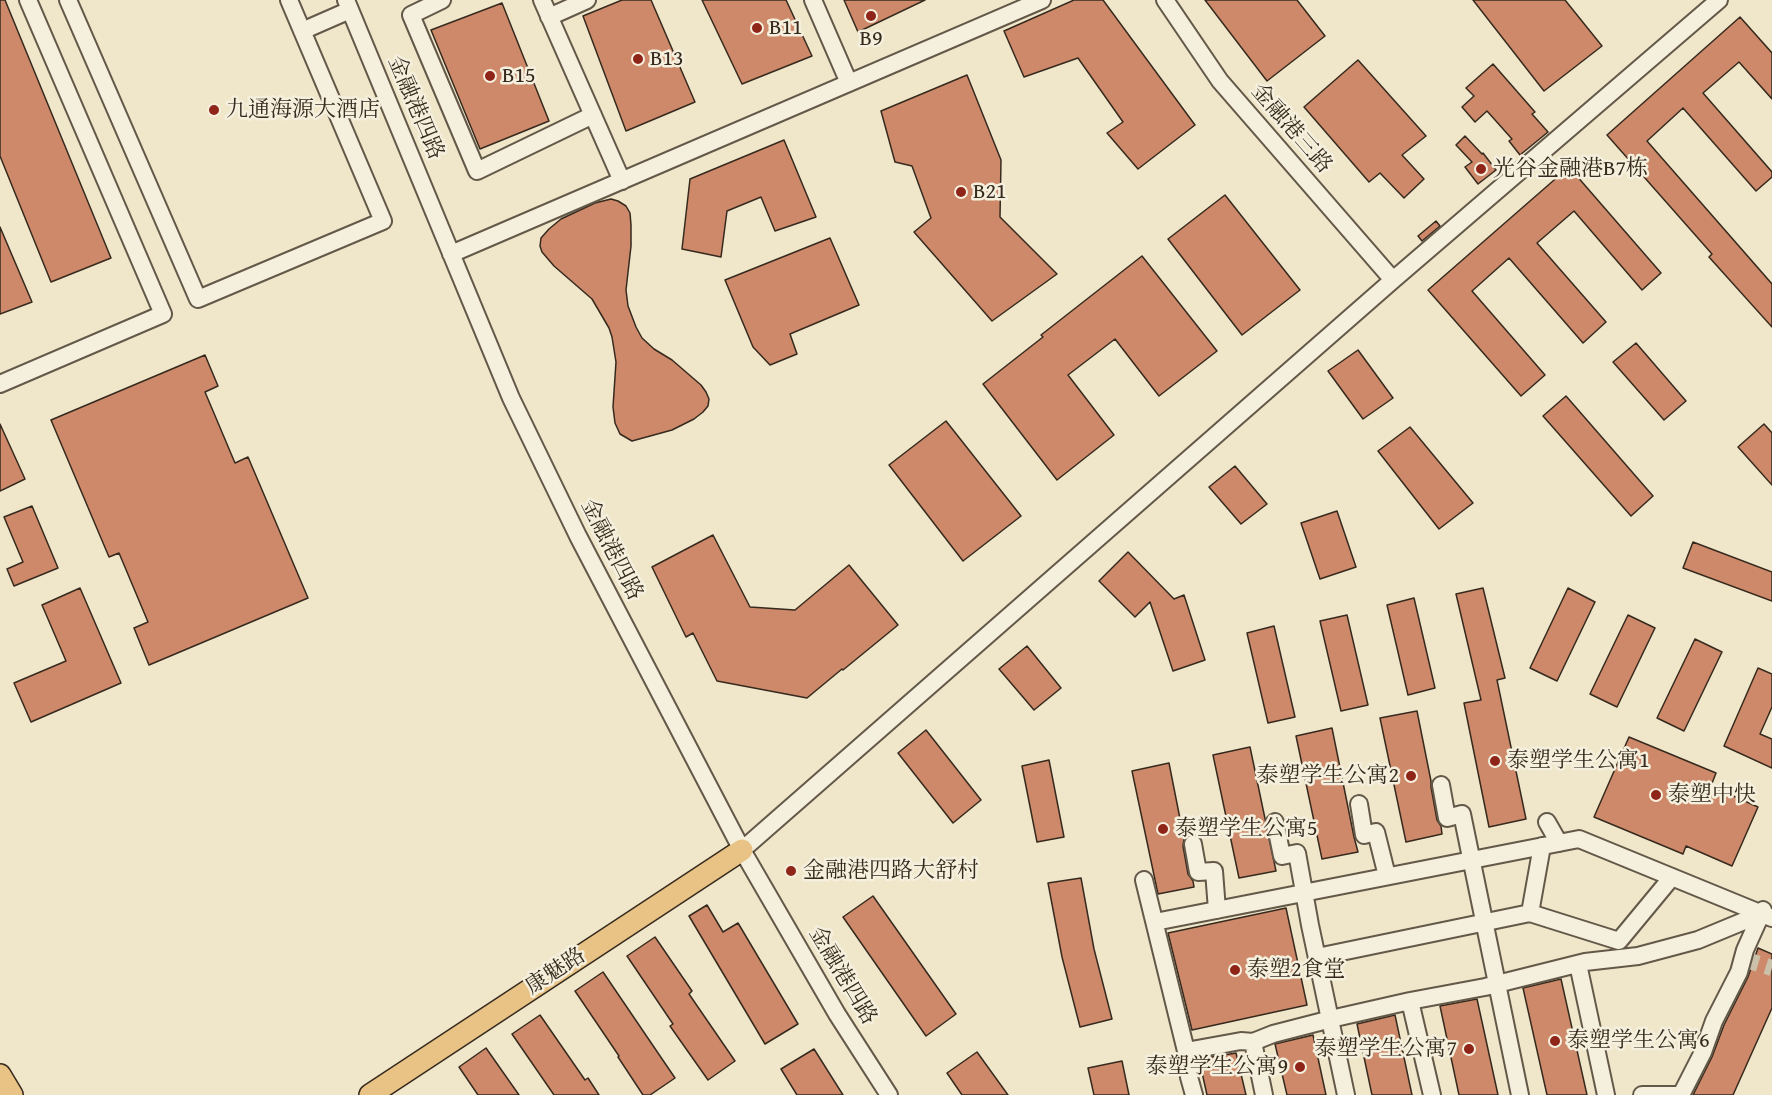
<!DOCTYPE html>
<html>
<head>
<meta charset="utf-8">
<style>
  body { margin:0 }
  canvas { display:block; background:#f0e6ca }
</style>
</head>
<body>
<canvas width="1772" height="1095"></canvas>
<script>
const g = document.querySelector('canvas').getContext('2d');
g.lineJoin = 'round';
function paint(path, color) { g.fillStyle = color; g.fill(path, 'evenodd'); }
function strokePath(path, color, width, dash) { g.strokeStyle = color; g.lineWidth = width; g.lineCap = dash ? 'butt' : 'round'; g.setLineDash(dash || []); g.stroke(path); }
function write(font, color, halo, rows, align = 'center') {
  g.font = font + ' "Gentium Book Plus","Noto Serif SC",serif'; g.lineWidth = 5; g.setLineDash([]); g.textBaseline = 'middle'; g.strokeStyle = halo; g.fillStyle = color; for (const [text, x, y, turn = 0] of rows) {
    g.save(); g.translate(x, y); g.rotate((+turn || 0) * Math.PI / 180); g.textAlign = isNaN(turn) ? turn : align; if (halo) g.strokeText(text, 0, 0); g.fillText(text, 0, 0); g.restore();
  }
}
const building = new Path2D(`
  M 0,0 L 5,0 L 111,258 L 51,282 L 0,156 Z
  M 622,0 L 651,0 L 695,102 L 626,131 L 583,16 Z
  M 702,0 L 786,0 L 812,56 L 742,84 Z
  M 844,0 L 925,0 L 858,32 Z
  M 1074,0 L 1103,0 L 1195,125 L 1138,169 L 1107,133 L 1123,122 L 1078,58 L 1024,77 L 1004,31 Z
  M 1205,0 L 1297,0 L 1325,36 L 1267,81 Z
  M 1473,0 L 1565,0 L 1602,46 L 1544,91 Z
  M 502,3 L 549,121 L 480,149 L 431,30 Z
  M 1740,17 L 1772,53 L 1772,99 L 1739,62 L 1703,93 L 1772,172 L 1772,177 L 1756,191 L 1683,108 L 1647,141 L 1772,284 L 1772,327 L 1709,257 L 1712,254 L 1607,135 Z
  M 1358,60 L 1426,136 L 1402,155 L 1424,179 L 1404,198 L 1380,173 L 1369,182 L 1304,107 Z
  M 1493,64 L 1535,112 L 1532,114 L 1548,132 L 1520,155 L 1509,141 L 1512,139 L 1487,111 L 1475,122 L 1462,107 L 1474,96 L 1466,88 Z
  M 967,75 L 1001,160 L 1000,217 L 1057,274 L 992,321 L 914,232 L 931,218 L 912,166 L 895,162 L 881,111 Z
  M 1465,136 L 1482,154 L 1483,153 L 1496,170 L 1478,184 L 1465,167 L 1472,162 L 1456,145 Z
  M 784,140 L 816,217 L 775,231 L 761,197 L 727,211 L 721,257 L 682,249 L 690,179 Z
  M 1569,167 L 1661,273 L 1642,290 L 1574,211 L 1537,243 L 1606,322 L 1583,343 L 1509,258 L 1472,291 L 1545,375 L 1521,396 L 1428,290 Z
  M 1225,195 L 1300,290 L 1242,335 L 1168,239 Z
  M 611,199 L 618,201 L 626,206 L 630,213 L 631,225 L 631,246 L 626,290 L 628,306 L 636,327 L 642,338 L 654,349 L 672,360 L 701,385 L 706,392 L 709,399 L 708,406 L 703,412 L 694,419 L 672,430 L 632,441 L 620,434 L 615,423 L 613,407 L 616,362 L 612,337 L 609,328 L 592,299 L 554,266 L 542,252 L 540,246 L 541,238 L 549,229 L 561,219 L 595,203 Z
  M 1436,221 L 1440,226 L 1422,241 L 1418,236 Z
  M 0,227 L 32,302 L 0,314 Z
  M 830,238 L 859,305 L 790,334 L 797,354 L 770,365 L 753,347 L 725,280 Z
  M 1142,256 L 1217,351 L 1159,396 L 1115,339 L 1068,375 L 1114,435 L 1057,480 L 983,384 L 1043,337 L 1041,335 Z
  M 1636,343 L 1686,401 L 1664,420 L 1613,362 Z
  M 1358,350 L 1393,398 L 1363,419 L 1328,371 Z
  M 205,355 L 218,386 L 205,392 L 235,463 L 248,457 L 308,598 L 149,665 L 134,628 L 148,622 L 119,553 L 109,557 L 51,420 Z
  M 1566,396 L 1653,496 L 1631,516 L 1543,416 Z
  M 946,421 L 1021,516 L 963,561 L 889,465 Z
  M 0,424 L 25,479 L 0,491 Z
  M 1764,424 L 1772,433 L 1772,485 L 1738,447 Z
  M 1410,427 L 1473,503 L 1439,529 L 1378,451 Z
  M 1235,466 L 1267,504 L 1241,524 L 1209,487 Z
  M 32,506 L 58,568 L 14,586 L 7,569 L 23,562 L 4,517 Z
  M 1337,511 L 1356,567 L 1320,579 L 1301,523 Z
  M 713,535 L 750,607 L 795,610 L 849,565 L 898,625 L 843,670 L 842,669 L 807,698 L 717,681 L 693,633 L 686,637 L 652,567 Z
  M 1693,542 L 1772,572 L 1772,601 L 1683,568 Z
  M 1128,552 L 1174,599 L 1184,595 L 1205,660 L 1173,671 L 1150,602 L 1135,617 L 1099,581 Z
  M 80,588 L 121,683 L 31,722 L 14,683 L 66,661 L 42,605 Z
  M 1483,588 L 1505,678 L 1497,680 L 1526,819 L 1489,827 L 1464,703 L 1481,700 L 1456,594 Z
  M 1568,588 L 1595,602 L 1557,681 L 1530,668 Z
  M 1414,598 L 1435,688 L 1408,695 L 1387,605 Z
  M 1347,615 L 1368,705 L 1341,711 L 1320,621 Z
  M 1628,615 L 1655,628 L 1617,707 L 1590,694 Z
  M 1274,626 L 1295,717 L 1268,723 L 1247,633 Z
  M 1695,639 L 1722,652 L 1684,731 L 1657,718 Z
  M 1027,646 L 1061,688 L 1034,710 L 999,669 Z
  M 1758,668 L 1772,674 L 1772,707 L 1760,734 L 1772,739 L 1772,768 L 1724,746 Z
  M 1417,711 L 1431,781 L 1431,787 L 1437,820 L 1441,826 L 1442,834 L 1406,842 L 1380,718 Z
  M 1332,728 L 1354,837 L 1358,852 L 1322,859 L 1296,736 Z
  M 926,730 L 981,800 L 953,823 L 898,753 Z
  M 1629,737 L 1716,773 L 1711,786 L 1758,807 L 1732,866 L 1686,846 L 1683,854 L 1594,817 Z
  M 1250,747 L 1276,871 L 1239,878 L 1213,755 Z
  M 1049,760 L 1064,837 L 1037,842 L 1022,766 Z
  M 1169,763 L 1184,839 L 1183,846 L 1188,874 L 1193,881 L 1194,887 L 1158,894 L 1132,771 Z
  M 1081,878 L 1094,949 L 1112,1019 L 1080,1027 L 1062,957 L 1048,883 Z
  M 873,896 L 956,1014 L 926,1036 L 843,917 Z
  M 707,905 L 723,932 L 738,923 L 798,1024 L 765,1044 L 689,916 Z
  M 1286,908 L 1307,1005 L 1192,1030 L 1168,933 Z
  M 655,937 L 692,991 L 689,994 L 735,1061 L 708,1080 L 670,1026 L 673,1024 L 627,956 Z
  M 1758,948 L 1772,954 L 1772,1008 L 1733,1095 L 1693,1095 L 1712,1057 L 1724,1025 L 1748,977 Z
  M 603,972 L 675,1078 L 650,1095 L 643,1095 L 618,1057 L 619,1056 L 575,991 Z
  M 1561,979 L 1587,1095 L 1547,1095 L 1523,988 Z
  M 1477,999 L 1498,1095 L 1459,1095 L 1440,1006 Z
  M 540,1015 L 585,1080 L 588,1078 L 599,1095 L 554,1095 L 512,1034 Z
  M 1395,1015 L 1412,1095 L 1372,1095 L 1357,1024 Z
  M 1313,1035 L 1326,1095 L 1287,1095 L 1275,1044 Z
  M 486,1048 L 519,1095 L 478,1095 L 459,1067 Z
  M 814,1049 L 843,1095 L 797,1095 L 781,1069 Z
  M 977,1052 L 1008,1095 L 962,1095 L 947,1073 Z
  M 1236,1053 L 1246,1095 L 1207,1095 L 1199,1059 Z
  M 1122,1061 L 1129,1095 L 1094,1095 L 1088,1068 Z`);
paint(building, '#cd8969');
strokePath(building, '#362a1e', 1.5);
strokePath(new Path2D(`
  M 1743,959 L 1772,968`), '#cbc0a8', 16, [16, 8]);
const minor = new Path2D(`
  M 68,0 L 198,299 L 383,221 L 289,0
  M 346,0 L 511,398 L 578,536 L 742,850 L 837,1014 L 889,1095
  M 442,0 L 411,15 L 477,171 L 593,115
  M 542,0 L 622,181
  M 813,0 L 849,83
  M 1165,0 L 1220,81 L 1393,280
  M 549,17 L 587,0
  M 302,31 L 350,10
  M 451,254 L 1042,0
  M 0,384 L 163,314 L 28,0
  M 1441,785 L 1447,818 L 1462,814 L 1520,1095
  M 1359,804 L 1364,835 L 1376,832 L 1387,876
  M 1275,822 L 1282,856 L 1297,853 L 1310,925 L 1346,1095
  M 1547,822 L 1559,843
  M 1193,844 L 1198,872 L 1214,871 L 1217,910
  M 742,850 L 1393,280 L 1719,0
  M 1144,880 L 1186,1051 L 1189,1077 L 1194,1095
  M 1530,913 L 1542,846
  M 1155,922 L 1579,839 L 1772,918
  M 1317,957 L 1530,913 L 1619,941 L 1672,877
  M 1578,964 L 1606,1095
  M 1410,1001 L 1432,1095
  M 1253,1042 L 1264,1095
  M 1186,1051 L 1241,1041 L 1253,1042 L 1273,1034 L 1335,1018 L 1410,1001 L 1485,987 L 1585,962 L 1638,956 L 1698,940 L 1761,914
  M 1642,1095 L 1676,1095
  M 1681,1095 L 1703,1052 L 1714,1021 L 1739,972 L 1745,950 L 1763,910`);
const major = new Path2D(`
  M 0,1075 L 12,1095
  M 370,1095 L 742,850`);
strokePath(minor, '#645949', 20);
strokePath(major, '#362a1e', 24);
strokePath(minor, '#f5efdd', 16);
strokePath(major, '#e8c385', 21);
for (const [x, y, r, color] of [
  [871,16,6,"#8f2418"],
  [757,28,6,"#8f2418"],
  [638,59,6,"#8f2418"],
  [490,76,6,"#8f2418"],
  [214,110,6,"#8f2418"],
  [1481,169,6,"#8f2418"],
  [961,192,6,"#8f2418"],
  [1495,761,6,"#8f2418"],
  [1411,776,6,"#8f2418"],
  [1656,795,6,"#8f2418"],
  [1163,829,6,"#8f2418"],
  [791,871,6,"#8f2418"],
  [1235,970,6,"#8f2418"],
  [1555,1041,6,"#8f2418"],
  [1469,1049,6,"#8f2418"],
  [1300,1067,6,"#8f2418"]
]) { const dot = new Path2D(); dot.arc(x, y, r, 0, 2 * Math.PI); g.fillStyle = color; g.fill(dot); strokePath(dot, '#f5efdd', 2); }
write('22px', '#362a1e', '#f5efdd', [
  ["B11",769,28],
  ["B9",871,39,"center"],
  ["B13",650,59],
  ["B15",502,76],
  ["九通海源大酒店",226,110],
  ["光谷金融港B7栋",1493,169],
  ["B21",973,192],
  ["泰塑学生公寓1",1507,761],
  ["泰塑学生公寓2",1399,776,"right"],
  ["泰塑中快",1668,795],
  ["泰塑学生公寓5",1175,829],
  ["金融港四路大舒村",803,871],
  ["泰塑2食堂",1247,970],
  ["泰塑学生公寓6",1567,1041],
  ["泰塑学生公寓7",1457,1049,"right"],
  ["泰塑学生公寓9",1288,1067,"right"]
], 'left');
write('22px', '#362a1e', '#f5efdd', [
  ["金融港四路",415,108,67],
  ["金融港三路",1291,129,49],
  ["金融港四路",611,550,63],
  ["康魅路",556,972,-33],
  ["金融港四路",842,976,59]
]);
</script>
</body>
</html>
